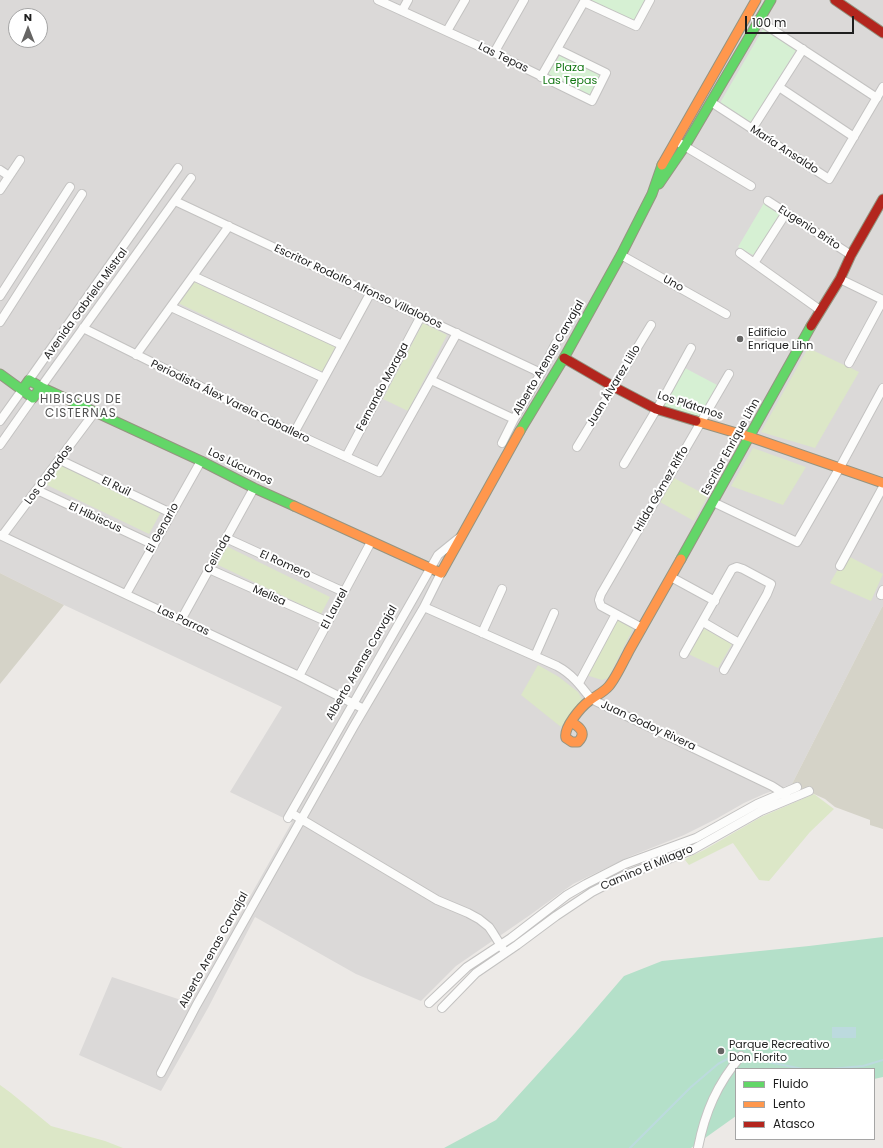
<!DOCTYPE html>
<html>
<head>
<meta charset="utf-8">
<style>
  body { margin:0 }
  #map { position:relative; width:883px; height:1148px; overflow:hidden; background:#ece9e6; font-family:Poppins,sans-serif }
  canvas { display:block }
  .legend { position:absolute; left:735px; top:1068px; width:140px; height:72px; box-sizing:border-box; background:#fff; border:1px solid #a5a5a5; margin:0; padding:5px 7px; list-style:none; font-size:12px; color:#1e1e1e }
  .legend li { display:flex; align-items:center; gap:8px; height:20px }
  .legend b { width:20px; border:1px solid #a5a5a5 }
  .north { position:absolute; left:8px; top:8px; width:40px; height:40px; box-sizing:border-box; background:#fff; border:1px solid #a5a5a5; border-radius:50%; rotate:0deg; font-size:11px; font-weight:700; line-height:16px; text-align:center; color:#1e1e1e }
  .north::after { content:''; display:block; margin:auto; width:14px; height:18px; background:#666564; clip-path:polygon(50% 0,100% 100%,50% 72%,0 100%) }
  .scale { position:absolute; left:745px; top:16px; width:109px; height:18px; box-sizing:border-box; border:2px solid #1e1e1e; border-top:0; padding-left:5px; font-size:12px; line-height:14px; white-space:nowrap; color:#1e1e1e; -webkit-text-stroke:3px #fff; paint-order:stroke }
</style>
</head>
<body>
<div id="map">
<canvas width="883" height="1148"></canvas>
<ul class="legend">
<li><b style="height:5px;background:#63d668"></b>Fluido</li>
<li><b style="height:5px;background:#ff974d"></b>Lento</li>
<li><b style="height:5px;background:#b3261e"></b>Atasco</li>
</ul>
<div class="north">N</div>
<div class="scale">100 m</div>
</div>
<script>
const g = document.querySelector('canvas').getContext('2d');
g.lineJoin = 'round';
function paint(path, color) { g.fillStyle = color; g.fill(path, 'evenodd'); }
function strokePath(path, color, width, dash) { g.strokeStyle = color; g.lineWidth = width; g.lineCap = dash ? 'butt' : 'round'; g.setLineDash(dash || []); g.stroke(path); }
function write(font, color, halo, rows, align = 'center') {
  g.font = font + ' Poppins,sans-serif'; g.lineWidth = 4; g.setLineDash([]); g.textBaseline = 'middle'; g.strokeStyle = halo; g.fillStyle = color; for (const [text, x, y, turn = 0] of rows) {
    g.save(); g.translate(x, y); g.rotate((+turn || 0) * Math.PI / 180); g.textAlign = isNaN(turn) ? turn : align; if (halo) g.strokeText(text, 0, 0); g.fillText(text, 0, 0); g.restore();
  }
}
paint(new Path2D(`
  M 0,0 L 883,0 L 883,607 L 882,607 L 792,784 L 764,794 L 744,803 L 716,819 L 684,835 L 631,856 L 573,884 L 530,915 L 456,966 L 421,1001 L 356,974 L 255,917 L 208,1008 L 161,1091 L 79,1055 L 112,977 L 190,1003 L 292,822 L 230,792 L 282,707 L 64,605 L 0,573 ZM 16,16 L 40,16 L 40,40 L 16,40 Z`), '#dbd9d8');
paint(new Path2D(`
  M 0,573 L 64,605 L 0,684 Z
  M 882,607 L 883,607 L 883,829 L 870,825 L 870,820 L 835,807 L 825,799 L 792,784 Z`), '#d5d3c8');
paint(new Path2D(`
  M 194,282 L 336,347 L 323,372 L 178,303 Z
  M 423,323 L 447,335 L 408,411 L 383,399 Z
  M 808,348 L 859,372 L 815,448 L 761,432 Z
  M 753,448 L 806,467 L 783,505 L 731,486 Z
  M 60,464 L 161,512 L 149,534 L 45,484 Z
  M 674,478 L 708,496 L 694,521 L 660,502 Z
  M 226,546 L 330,597 L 321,614 L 216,564 Z
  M 846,555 L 883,574 L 871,601 L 830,583 Z
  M 615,618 L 632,625 L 633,629 L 608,678 L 602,680 L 586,675 Z
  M 699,626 L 732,644 L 718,668 L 684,652 Z
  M 538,665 L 559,677 L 578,692 L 583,701 L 573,711 L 561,727 L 521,695 Z
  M 814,794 L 834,809 L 810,832 L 769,881 L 759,880 L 733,843 L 689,865 L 685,860 L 687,858 L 704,850 L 761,817 Z
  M 0,1085 L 11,1093 L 51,1126 L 105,1141 L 123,1148 L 0,1148 Z`), '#dce7c7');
paint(new Path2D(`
  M 589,0 L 645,0 L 632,24 L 588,2 Z
  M 763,29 L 796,50 L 751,123 L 720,103 Z
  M 561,54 L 603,74 L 591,100 L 544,80 Z
  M 764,203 L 782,214 L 755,256 L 738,247 Z
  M 683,367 L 719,386 L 702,417 L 662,406 Z`), '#d6f0d3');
paint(new Path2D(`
  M 883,937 L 883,1077 L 874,1079 L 874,1069 L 736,1069 L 736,1116 L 691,1148 L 444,1148 L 496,1120 L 575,1033 L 624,976 L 662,961 L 809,946 Z`), '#b4e0c9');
paint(new Path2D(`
  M 832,1027 L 856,1027 L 856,1038 L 832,1038 Z`), '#bcdade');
strokePath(new Path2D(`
  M 741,1059 L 758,1060 L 803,1069
  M 830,1069 L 863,1066 L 883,1060
  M 630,1148 L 691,1087 L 718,1064 L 729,1058 L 735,1058`), '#bcdade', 2);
const street = new Path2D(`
  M 378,0 L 494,53 L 592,101 L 606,73 L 557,49
  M 584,2 L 636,26 L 650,0
  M 402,11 L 408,0
  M 758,20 L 877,98
  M 447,31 L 465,0
  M 494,53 L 524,0
  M 541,77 L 585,0
  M 779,87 L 854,137
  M 711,102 L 829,179 L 883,87
  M 752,129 L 803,49
  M 681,144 L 751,186
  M 0,170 L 9,176
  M 0,190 L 20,160
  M 175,201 L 541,373
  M 768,201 L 851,255
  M 740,253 L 820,310
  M 621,255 L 726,314
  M 754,263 L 786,213
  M 193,276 L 342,345
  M 840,279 L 883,300
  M 0,296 L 70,187
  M 171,307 L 324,378
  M 0,322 L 82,194
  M 83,328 L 294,433 L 379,472 L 457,333
  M 136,355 L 229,226
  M 849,363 L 883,300
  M 29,380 L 178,168
  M 431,380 L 514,419
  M 41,387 L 191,178
  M 0,421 L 22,390
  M 294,433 L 371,292
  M 502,443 L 514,419 L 541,373 L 556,343
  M 0,445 L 33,398
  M 577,447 L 651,325
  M 346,457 L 421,316
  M 60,460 L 171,513
  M 624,464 L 668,390 L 691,348
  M 37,490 L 154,545
  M 713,502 L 797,542 L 839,469 L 883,388
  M 0,535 L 299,676 L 364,709
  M 2,536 L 94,413
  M 226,538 L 344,592
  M 840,566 L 883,487
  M 209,569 L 328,622
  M 671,577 L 715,601
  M 126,594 L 201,461
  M 881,595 L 883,590
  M 424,607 L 557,666 C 572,674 581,686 591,699 L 772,786 L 786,795
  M 181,620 L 254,488
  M 703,622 L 739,643
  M 642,628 L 601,606 L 599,600 L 601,594 L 729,374
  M 482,633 L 502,589
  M 684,654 L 732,569 L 737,567 L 743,569 L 771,584 L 767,594 L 724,670
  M 535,656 L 554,613
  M 299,676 L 371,542
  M 579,683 L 616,614
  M 291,813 L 437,900 L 468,913 L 479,919 L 489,927 L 493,933 L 503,949
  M 288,818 L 438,555 L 459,538
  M 429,1003 L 467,967 L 511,938 L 567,895 L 586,884 L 625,864 L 696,838 L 757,804 L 797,787
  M 442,1008 L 476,973 L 517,945 L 556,916 L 592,892 L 623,876 L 692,850 L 761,811 L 809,791
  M 161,1073 L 196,1006 L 354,726 L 424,607 L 441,573
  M 698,1148 C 705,1112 717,1084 741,1056`);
const fast = new Path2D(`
  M 659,184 L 685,146 L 771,0
  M 0,374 L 33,398 L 41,387
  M 22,390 L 29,380 L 41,387 L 201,461 L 254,488 L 294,506
  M 520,431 L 564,358 L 621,255 L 652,194 L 662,165
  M 681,559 L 811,326`);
const slow = new Path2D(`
  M 662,165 L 756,0
  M 696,421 L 750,437 L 883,483
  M 294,506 L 441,573 L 520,431
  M 571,722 C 580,727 587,733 578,742 L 572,742 L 566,738 C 563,728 581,707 589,701 C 595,696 603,693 609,686 C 616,678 624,660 630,649 C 647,619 664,589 681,559`);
const jam = new Path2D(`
  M 835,0 L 883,33
  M 811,326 L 840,279 L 851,255 L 883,199
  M 564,358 L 614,387 L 656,409 L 696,421`);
strokePath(street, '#c3c2c1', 10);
strokePath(fast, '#959480', 11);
strokePath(slow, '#959480', 11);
strokePath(jam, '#959480', 11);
strokePath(street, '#fcfcfb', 8);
strokePath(fast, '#63d668', 9);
strokePath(slow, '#ff974d', 9);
strokePath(jam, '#b3261e', 9);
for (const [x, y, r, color] of [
  [740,339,4,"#666564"],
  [721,1051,4,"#666564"]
]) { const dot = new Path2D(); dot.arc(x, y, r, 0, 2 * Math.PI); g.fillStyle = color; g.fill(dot); strokePath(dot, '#fff', 1.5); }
write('11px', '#1e1e1e', '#fff', [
  ["Las Tepas",503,58,26],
  ["María Ansaldo",784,150,33],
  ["Eugenio Brito",809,228,33],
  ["Uno",673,284,29],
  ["Escritor Rodolfo Alfonso Villalobos",358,287,25],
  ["Avenida Gabriela Mistral",86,304,-54],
  ["Alberto Arenas Carvajal",549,358,-60],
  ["Juan Álvarez Lillo",614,386,-59],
  ["Fernando Moraga",383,387,-62],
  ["Periodista Álex Varela Caballero",230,402,26],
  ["Los Plátanos",690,406,18],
  ["Escritor Enrique Lihn",731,447,-61],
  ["Los Lúcumos",240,467,26],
  ["Los Copados",49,475,-53],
  ["El Ruil",116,487,26],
  ["Hilda Gómez Riffo",662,489,-60],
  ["El Hibiscus",95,518,25],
  ["El Genario",163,528,-61],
  ["Celinda",218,554,-61],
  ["El Romero",285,565,24],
  ["Melisa",269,596,24],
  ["El Laurel",335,609,-62],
  ["Las Parras",183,621,25],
  ["Alberto Arenas Carvajal",362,663,-60],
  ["Juan Godoy Rivera",648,726,25],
  ["Camino El Milagro",647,868,-23],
  ["Alberto Arenas Carvajal",214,950,-61]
]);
write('11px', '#127612', '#fff', [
  ["Plaza",570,68],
  ["Las Tepas",570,81]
]);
write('11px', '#1e1e1e', '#fff', [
  ["Edificio",748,333],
  ["Enrique Lihn",748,346],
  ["Parque Recreativo",729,1045],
  ["Don Florito",729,1058]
], 'left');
g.letterSpacing = '1px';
write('12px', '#515151', '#fff', [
  ["HIBISCUS DE",81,400],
  ["CISTERNAS",81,414]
]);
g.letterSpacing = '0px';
</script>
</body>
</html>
